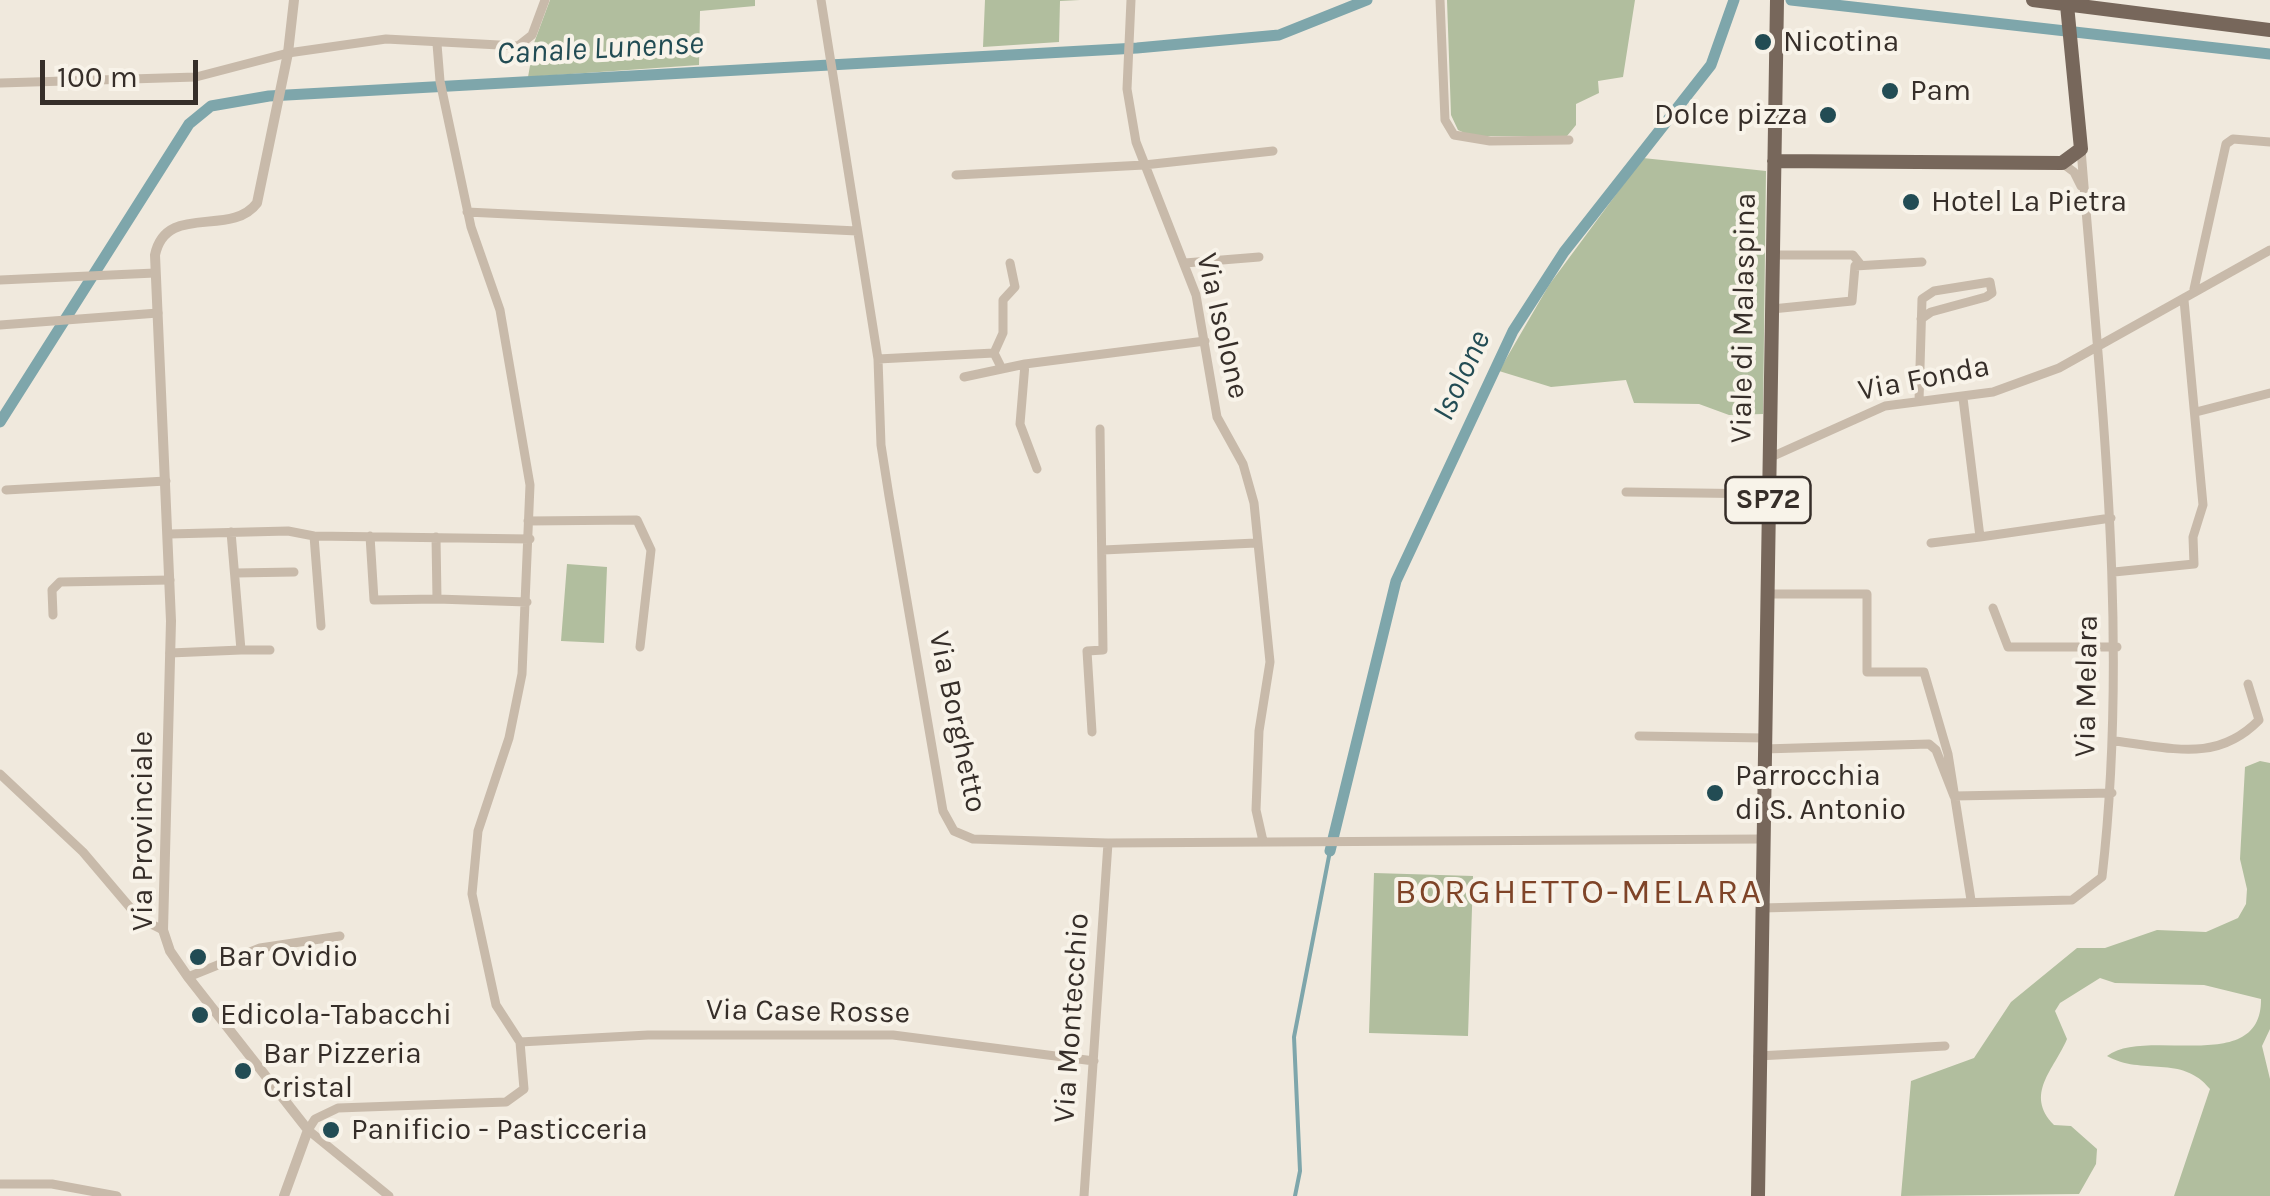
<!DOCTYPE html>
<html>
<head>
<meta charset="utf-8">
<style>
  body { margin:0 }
  #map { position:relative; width:2270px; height:1196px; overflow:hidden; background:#f0e9dd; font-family:Karla,sans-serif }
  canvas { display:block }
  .scale { position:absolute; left:40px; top:60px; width:158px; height:45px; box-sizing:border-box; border:5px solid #362e29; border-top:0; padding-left:12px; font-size:30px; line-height:35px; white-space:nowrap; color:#362e29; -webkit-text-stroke:8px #f8f3e9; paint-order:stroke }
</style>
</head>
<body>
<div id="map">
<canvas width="2270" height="1196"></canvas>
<div class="scale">100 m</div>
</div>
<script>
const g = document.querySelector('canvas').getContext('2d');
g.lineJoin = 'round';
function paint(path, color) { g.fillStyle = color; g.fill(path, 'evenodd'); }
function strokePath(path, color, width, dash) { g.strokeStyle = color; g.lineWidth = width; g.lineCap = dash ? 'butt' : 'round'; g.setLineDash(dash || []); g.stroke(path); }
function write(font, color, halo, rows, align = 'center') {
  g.font = font + ' Karla,sans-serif'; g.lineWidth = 8; g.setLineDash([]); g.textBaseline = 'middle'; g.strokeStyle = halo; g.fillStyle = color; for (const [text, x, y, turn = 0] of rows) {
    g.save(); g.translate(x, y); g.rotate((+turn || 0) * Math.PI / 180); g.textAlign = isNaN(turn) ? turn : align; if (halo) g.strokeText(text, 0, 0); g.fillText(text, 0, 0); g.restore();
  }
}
paint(new Path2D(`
  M 550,0 L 755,0 L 755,6 L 700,11 L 699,65 L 528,77 L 534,43 Z
  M 985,0 L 1080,0 L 1060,1 L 1059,42 L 983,47 Z
  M 1447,0 L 1635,0 L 1623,77 L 1598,81 L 1599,93 L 1576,104 L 1576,125 L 1567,136 L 1471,136 L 1458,130 L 1451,115 Z
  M 1643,158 L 1766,171 L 1763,414 L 1729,415 L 1699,404 L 1634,403 L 1626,380 L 1551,387 L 1499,371 L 1549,285 Z
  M 567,564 L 607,567 L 604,643 L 561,641 Z
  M 2260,761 L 2270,763 L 2270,1029 L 2262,1046 L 2270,1079 L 2270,1196 L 2174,1196 L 2210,1089 C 2182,1054 2142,1076 2107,1056 C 2145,1026 2262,1077 2261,999 L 2204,985 L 2115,983 L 2100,978 L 2060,1003 L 2055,1011 L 2067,1039 C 2054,1070 2024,1094 2054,1125 L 2071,1126 L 2097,1149 L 2096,1164 L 2079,1194 L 1901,1196 L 1911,1081 L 1974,1058 L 2011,1002 L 2077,948 L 2105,948 L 2157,930 L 2206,932 L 2238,918 L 2246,904 L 2247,889 L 2240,859 L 2245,767 Z
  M 1374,873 L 1473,876 L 1468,1036 L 1369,1033 Z`), '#b1be9e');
strokePath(new Path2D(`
  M 1295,1196 L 1300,1171 L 1294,1037 L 1330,851`), '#7ea6ab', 4);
strokePath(new Path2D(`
  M 1791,0 L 2270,54
  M 0,422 L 189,124 L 211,106 L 269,96 L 1137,48 L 1279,35 L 1367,0
  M 1330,851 L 1396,581 L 1513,331 L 1564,252 L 1711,65 L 1734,0`), '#7ea6ab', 11);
strokePath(new Path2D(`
  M 821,0 L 878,359 L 881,445 L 889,496 L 943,811 L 954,831 L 973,839 L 1108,843 L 1762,839
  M 1131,0 L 1127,89 L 1136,142 L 1196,295 L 1217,417 L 1243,464 L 1254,503 L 1270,662 L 1259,731 L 1256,810 L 1263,841
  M 1440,0 L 1445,120 L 1454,135 L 1490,141 L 1569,140
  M 0,83 L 196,77 L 288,53 L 386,39 L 518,46 L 532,35 L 545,0
  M 2062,163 L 2074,172 L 2081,186
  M 956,175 L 1144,165 L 1273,151
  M 467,212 L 857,231
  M 1773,255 L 1853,255 L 1861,265
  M 1185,263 L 1259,257
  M 0,280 L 155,273
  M 2194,289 L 2226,144 L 2233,139 L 2270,142
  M 1772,309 L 1852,301 L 1855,266 L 1922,262
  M 0,325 L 158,313
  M 878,359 L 994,353
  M 1025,364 L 1020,424 L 1037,469
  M 1002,369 L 994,353 L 1003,333 L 1003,300 L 1015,287 L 1010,263
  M 964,377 L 1025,364 L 1205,341
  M 1963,398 L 1980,537 L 2111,518
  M 1919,401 L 1922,299 L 1934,291 L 1990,282 L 1992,293 L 1986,297 L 1931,312 L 1921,319
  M 2196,412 L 2270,393
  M 1769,458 L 1885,406 L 1993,392 L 2059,368 L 2270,250
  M 6,490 L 166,481
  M 1626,492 L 1768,494
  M 528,521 L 637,520 L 651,550 L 640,647
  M 169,534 L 288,531 L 314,536 L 530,539
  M 314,536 L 321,626
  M 370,536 L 374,600 L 437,599 L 436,537
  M 1931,543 L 1980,537
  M 1103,550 L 1256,543
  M 2114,572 L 2194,564 L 2193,537 L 2203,505 L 2184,300
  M 236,573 L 294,572
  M 1766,594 L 1867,594 L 1867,672 L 1924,672 L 1948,754 L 1971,900
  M 437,599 L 527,602
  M 1993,608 L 2008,647 L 2117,647
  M 53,615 L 52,590 L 60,582 L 170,580
  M 241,650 L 270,650
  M 170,653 L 241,650 L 231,532
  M 1092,732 L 1087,651 L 1103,650 L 1100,429
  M 1639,736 L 1764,738
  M 2114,741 C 2170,747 2216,764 2259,720 L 2248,684
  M 1764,749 L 1929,744 L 1936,750 L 1954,796 L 2112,793
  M 0,774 L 83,852 L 139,918 L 163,930
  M 1762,908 L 2072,900 L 2102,877 C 2130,634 2100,391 2081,149
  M 188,977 L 260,948 L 340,936
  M 520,1042 L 648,1035 L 893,1035 L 1094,1061
  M 1758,1056 L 1945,1046
  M 0,1184 L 52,1184 L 117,1196
  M 389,1196 L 308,1130 L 315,1119 L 338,1108 L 506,1102 L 524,1089 L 520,1042 L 496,1005 L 472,894 L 478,831 L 509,738 L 522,674 L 530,485 L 500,310 L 471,227 L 440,81 L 437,44
  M 1084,1196 L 1108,843`), '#c8baaa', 9);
strokePath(new Path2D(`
  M 284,1196 L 308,1130 L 188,977 L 170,951 L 163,930 L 171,621 L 155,255 C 166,202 231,238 257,203 L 288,53 L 294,0`), '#c8baaa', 10);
strokePath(new Path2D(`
  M 2033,0 L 2270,30
  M 1774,161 L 2062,163 L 2081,149 L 2067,5
  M 1758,1196 L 1777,0`), '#77675b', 14);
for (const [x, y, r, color] of [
  [1763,42,10,"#224c54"],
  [1890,91,10,"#224c54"],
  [1828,115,10,"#224c54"],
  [1911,202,10,"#224c54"],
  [1715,793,10,"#224c54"],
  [198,957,10,"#224c54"],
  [200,1015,10,"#224c54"],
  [243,1071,10,"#224c54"],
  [331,1130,10,"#224c54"]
]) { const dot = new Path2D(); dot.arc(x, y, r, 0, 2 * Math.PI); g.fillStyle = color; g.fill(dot); strokePath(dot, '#f8f3e9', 4); }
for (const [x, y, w] of [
  [1768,500,85]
]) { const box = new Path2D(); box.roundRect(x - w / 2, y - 23, w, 46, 8); g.fillStyle = '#f8f3e9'; g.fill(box); strokePath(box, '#362e29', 2.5); }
write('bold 28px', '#362e29', null, [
  ["SP72",1768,500]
]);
write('30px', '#362e29', '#f8f3e9', [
  ["Nicotina",1783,42],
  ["Pam",1910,91],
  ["Dolce pizza",1808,115,"right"],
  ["Hotel La Pietra",1931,202],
  ["Parrocchia",1735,776],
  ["di S. Antonio",1735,810],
  ["Bar Ovidio",218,957],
  ["Edicola-Tabacchi",220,1015],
  ["Bar Pizzeria",263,1054],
  ["Cristal",263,1088],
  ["Panificio - Pasticceria",351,1130]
], 'left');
write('30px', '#362e29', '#f8f3e9', [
  ["Viale di Malaspina",1744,318,-89],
  ["Via Isolone",1222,326,77],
  ["Via Fonda",1924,379,-11],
  ["Via Melara",2087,686,-89],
  ["Via Borghetto",957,722,78],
  ["Via Provinciale",143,831,-90],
  ["Via Case Rosse",808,1012,1],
  ["Via Montecchio",1072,1018,-86]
]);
write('italic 32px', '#224c54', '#f8f3e9', [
  ["Canale Lunense",600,49,-3],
  ["Isolone",1462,376,-65]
]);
g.letterSpacing = '2.5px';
write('35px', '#7f4428', '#f8f3e9', [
  ["BORGHETTO-MELARA",1579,893]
]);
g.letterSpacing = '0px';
</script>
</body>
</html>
